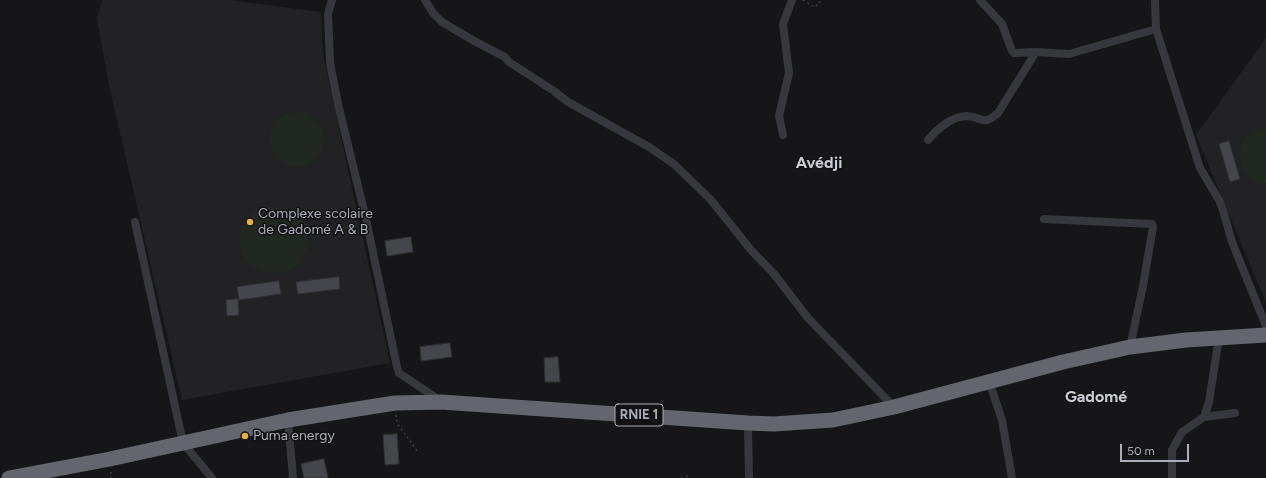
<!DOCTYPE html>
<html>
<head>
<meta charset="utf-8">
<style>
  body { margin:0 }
  #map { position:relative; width:1266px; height:478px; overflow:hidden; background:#161618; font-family:Figtree,sans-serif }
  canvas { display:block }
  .scale { position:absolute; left:1120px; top:444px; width:69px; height:18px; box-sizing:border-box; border:2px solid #a9adb7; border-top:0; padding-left:5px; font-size:12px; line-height:14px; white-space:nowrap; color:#a9adb7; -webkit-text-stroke:3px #111113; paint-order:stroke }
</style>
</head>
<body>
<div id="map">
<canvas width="1266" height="478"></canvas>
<div class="scale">50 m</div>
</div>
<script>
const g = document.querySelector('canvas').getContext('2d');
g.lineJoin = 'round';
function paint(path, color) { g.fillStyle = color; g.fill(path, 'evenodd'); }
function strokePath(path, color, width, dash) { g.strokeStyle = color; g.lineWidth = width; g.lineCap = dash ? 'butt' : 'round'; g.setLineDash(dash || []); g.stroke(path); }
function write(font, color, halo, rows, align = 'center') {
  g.font = font + ' Figtree,sans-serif'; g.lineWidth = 3; g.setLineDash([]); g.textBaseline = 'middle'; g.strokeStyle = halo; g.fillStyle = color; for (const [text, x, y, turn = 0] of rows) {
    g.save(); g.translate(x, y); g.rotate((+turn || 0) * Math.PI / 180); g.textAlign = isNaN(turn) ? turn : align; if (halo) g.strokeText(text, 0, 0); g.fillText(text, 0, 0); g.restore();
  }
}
paint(new Path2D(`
  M 102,0 L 228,0 L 321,12 L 323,54 L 390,363 L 182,400 L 108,81 L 97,18 Z
  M 1266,38 L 1266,303 L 1196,135 Z`), '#222225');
paint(new Path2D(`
  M270 139a27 27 0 1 1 54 0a27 27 0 1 1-54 0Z
  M 1262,128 L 1266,128 L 1266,183 C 1245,183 1233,158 1244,140 C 1248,134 1255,131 1262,128 Z
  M240 240a34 34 0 1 1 68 0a34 34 0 1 1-68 0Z`), '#212822');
const building = new Path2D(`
  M 1229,141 L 1240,179 L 1230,182 L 1219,144 Z
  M 411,237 L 413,252 L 387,256 L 385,241 Z
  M 339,277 L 340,289 L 298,294 L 296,282 Z
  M 279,281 L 281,294 L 239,300 L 237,287 Z
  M 238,299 L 239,315 L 227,316 L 226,300 Z
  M 450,343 L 452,357 L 421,361 L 420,347 Z
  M 558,357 L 560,382 L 545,382 L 544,358 Z
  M 397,434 L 399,464 L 385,465 L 383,435 Z
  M 324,459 L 328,478 L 304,478 L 301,464 Z`);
paint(building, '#45464b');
strokePath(building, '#303034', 1);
strokePath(new Path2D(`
  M 803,0 L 815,7 L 822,0
  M 396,415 L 397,423 L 418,452
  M 111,472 L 111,478
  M 681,478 L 688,476`), '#3e3f44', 1.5, [2, 3]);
strokePath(new Path2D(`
  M 332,0 L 328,14 L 330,63 L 338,104 L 366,219 L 397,367 L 399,373 L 441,401
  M 425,0 L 433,13 L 442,22 L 476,42 L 505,57 L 509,62 L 554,91 L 568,102 L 649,147 L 674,164 L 711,200 L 751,250 L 774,274 L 808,318 L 894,407
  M 1155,0 L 1156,29 L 1200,168 L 1219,200 L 1223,210 L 1232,242 L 1266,326
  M 1036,52 L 1069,54 L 1156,29
  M 783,135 L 779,116 L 789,73 L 783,24 L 792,0
  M 928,140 C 937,129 952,116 967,116 C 983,117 982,127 998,113 L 1036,52 L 1014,53 L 1012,51 L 1002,24 L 980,0
  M 1044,219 L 1152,224 L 1153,227 L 1143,286 L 1130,347
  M 135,222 L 183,443 L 212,478
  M 989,381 L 1002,420 L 1012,478
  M 1204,417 L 1209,402 L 1219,337
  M 288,420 L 293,478
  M 748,423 L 749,478
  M 1172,478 L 1172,450 L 1182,432 L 1204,417 L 1235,413`), '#37383d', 8);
strokePath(new Path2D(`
  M 9,478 L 110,459 L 288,420 L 395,403 L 441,402 L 748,423 L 774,424 L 833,420 L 894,407 L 1063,362 L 1130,347 L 1186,340 L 1266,335`), '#64666e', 15);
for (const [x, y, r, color] of [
  [250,222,4,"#e7b03f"],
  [245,436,4,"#e7b03f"]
]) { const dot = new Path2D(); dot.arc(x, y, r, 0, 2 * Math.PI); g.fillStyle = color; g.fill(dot); strokePath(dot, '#111113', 1.5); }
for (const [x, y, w] of [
  [639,415,48]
]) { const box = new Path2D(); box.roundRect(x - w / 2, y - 11, w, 22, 3); g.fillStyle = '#111113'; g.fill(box); strokePath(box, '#a9adb7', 1); }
write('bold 13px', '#a9adb7', null, [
  ["RNIE 1",639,415]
]);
write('14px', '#a9adb7', '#111113', [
  ["Complexe scolaire",258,214],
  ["de Gadomé A & B",258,230],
  ["Puma energy",253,436]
], 'left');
write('bold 16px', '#caccd4', '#111113', [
  ["Avédji",819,163],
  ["Gadomé",1096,397]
]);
</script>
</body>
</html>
